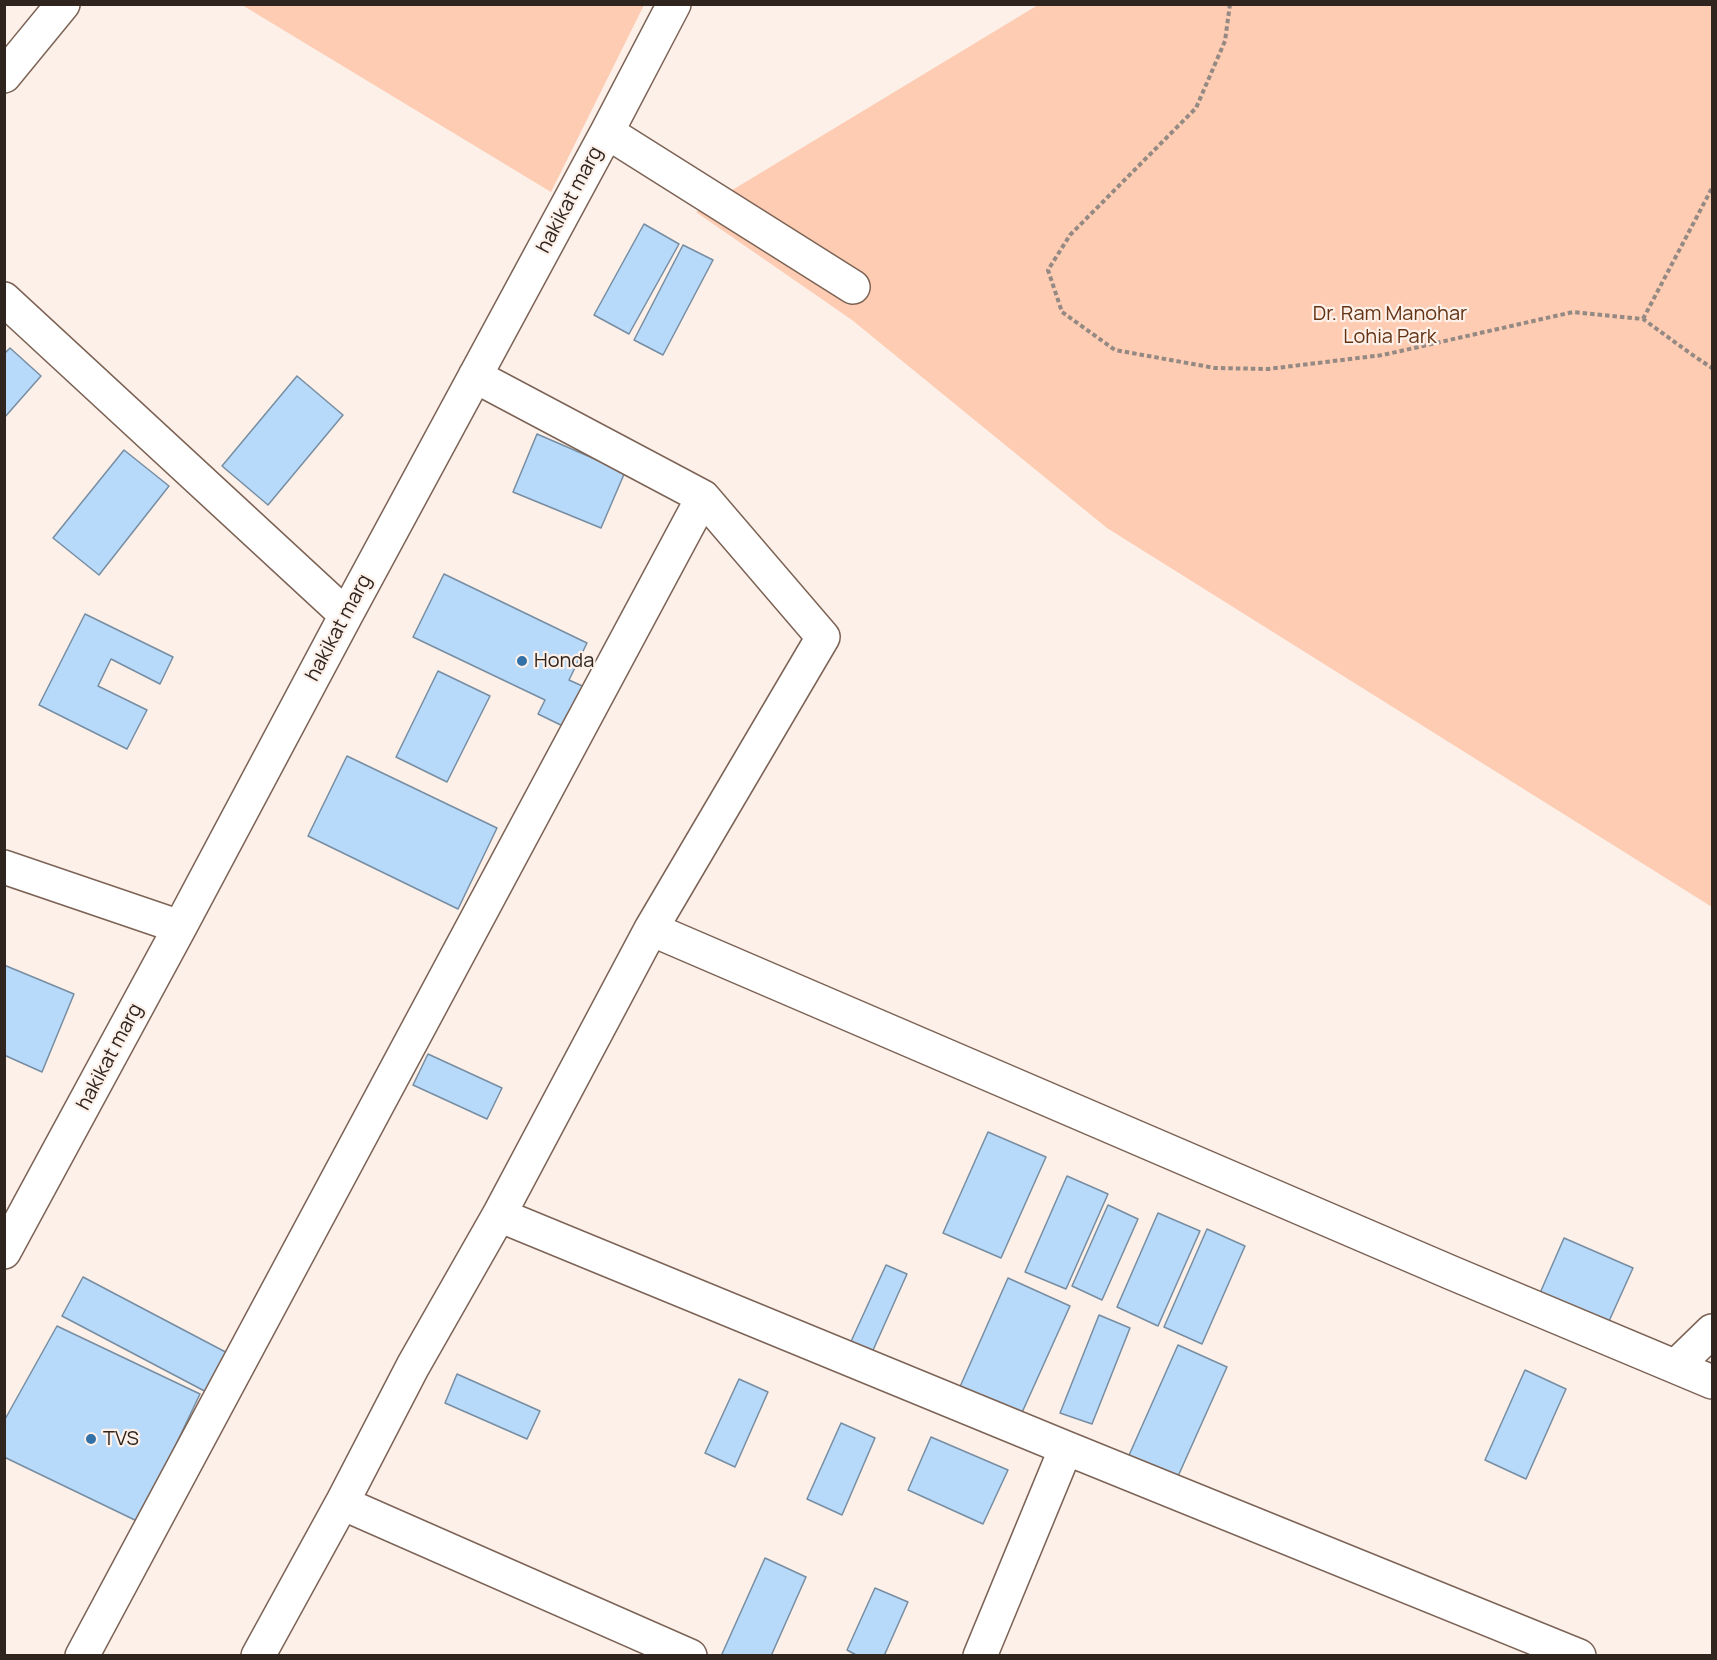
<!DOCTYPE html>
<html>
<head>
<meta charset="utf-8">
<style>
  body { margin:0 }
  #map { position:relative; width:1717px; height:1660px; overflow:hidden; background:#fcf0e9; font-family:Manrope,sans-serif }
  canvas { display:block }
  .frame { position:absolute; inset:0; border:6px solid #2f241e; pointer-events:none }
</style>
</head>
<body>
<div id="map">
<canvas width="1717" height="1660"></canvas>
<div class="frame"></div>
</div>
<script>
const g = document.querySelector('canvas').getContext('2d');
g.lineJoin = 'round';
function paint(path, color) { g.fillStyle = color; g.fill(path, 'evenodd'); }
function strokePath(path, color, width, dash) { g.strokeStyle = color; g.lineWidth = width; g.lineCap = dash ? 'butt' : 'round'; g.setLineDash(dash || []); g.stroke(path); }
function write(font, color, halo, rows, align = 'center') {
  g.font = font + ' Manrope,sans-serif'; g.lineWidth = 4.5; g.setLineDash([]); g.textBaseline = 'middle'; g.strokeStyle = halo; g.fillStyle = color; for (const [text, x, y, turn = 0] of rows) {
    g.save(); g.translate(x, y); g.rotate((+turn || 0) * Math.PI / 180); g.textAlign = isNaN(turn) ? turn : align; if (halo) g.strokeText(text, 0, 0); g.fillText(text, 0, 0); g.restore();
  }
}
paint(new Path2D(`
  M 242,5 L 644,5 L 551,192 Z
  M 1038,5 L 1712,5 L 1712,907 L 1107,528 L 852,320 L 696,212 Z`), '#fdccb2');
const building = new Path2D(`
  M 644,224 L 679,244 L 629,334 L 594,315 Z
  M 683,245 L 713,260 L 663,355 L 634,340 Z
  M 10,348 L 41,376 L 4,418 L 4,354 Z
  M 297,376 L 343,415 L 268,505 L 222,466 Z
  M 537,434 L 625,472 L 601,528 L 513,492 Z
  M 124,450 L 169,486 L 99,575 L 53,538 Z
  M 444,574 L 587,643 L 569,680 L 589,689 L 569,729 L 538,714 L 545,700 L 413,637 Z
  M 85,614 L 173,657 L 160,684 L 111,659 L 98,686 L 147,710 L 127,749 L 39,705 Z
  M 438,671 L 490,696 L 447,782 L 396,757 Z
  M 347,756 L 497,828 L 458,909 L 308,836 Z
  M 4,965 L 74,994 L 42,1072 L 4,1055 Z
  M 428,1054 L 502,1088 L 487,1119 L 413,1085 Z
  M 988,1132 L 1046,1157 L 1001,1258 L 943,1233 Z
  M 1067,1176 L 1108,1194 L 1066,1289 L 1025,1272 Z
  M 1108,1205 L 1138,1219 L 1102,1300 L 1072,1286 Z
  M 1158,1213 L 1200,1231 L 1158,1326 L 1117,1307 Z
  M 1207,1229 L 1245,1246 L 1202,1344 L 1164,1327 Z
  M 1564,1238 L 1633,1268 L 1605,1330 L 1537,1300 Z
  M 886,1265 L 907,1274 L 870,1357 L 848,1348 Z
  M 83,1277 L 235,1357 L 214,1396 L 62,1316 Z
  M 1008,1278 L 1070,1306 L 1020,1417 L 959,1389 Z
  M 1099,1315 L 1130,1328 L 1092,1424 L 1060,1413 Z
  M 57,1326 L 200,1394 L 139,1522 L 4,1457 L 4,1421 Z
  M 1178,1345 L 1227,1367 L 1175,1483 L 1126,1462 Z
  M 1525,1370 L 1566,1389 L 1526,1479 L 1485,1460 Z
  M 457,1374 L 540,1411 L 527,1439 L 445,1403 Z
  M 739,1379 L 768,1392 L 735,1467 L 705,1453 Z
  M 841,1423 L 875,1438 L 842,1515 L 807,1499 Z
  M 931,1437 L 1008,1470 L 983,1524 L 908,1490 Z
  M 765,1558 L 806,1577 L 771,1656 L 724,1656 L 722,1654 Z
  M 875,1588 L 908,1602 L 884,1656 L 858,1656 L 847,1650 Z`);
paint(building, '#b7d9fa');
strokePath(building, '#778da1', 1.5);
const minor = new Path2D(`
  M 4,76 L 63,4
  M 607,132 L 853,287
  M 4,299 L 346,615
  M 4,867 L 180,927
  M 651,929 L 1452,1273 L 1712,1382
  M 499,1215 L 1066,1448 L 1579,1656
  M 4,1252 L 180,927 L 346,615 L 607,132 L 674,4
  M 1676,1366 L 1712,1331
  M 342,1503 L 690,1656
  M 82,1656 L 703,497
  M 258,1656 L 342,1503 L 413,1366 L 499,1215 L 651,929 L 823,637 L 703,497 L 475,376
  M 980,1656 L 1066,1448`);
strokePath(minor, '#7c6355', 36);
strokePath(new Path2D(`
  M 1230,4 L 1225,41 L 1196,108 L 1070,235 L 1048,270 L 1062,312 L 1115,350 L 1215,368 L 1268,369 L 1383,355 L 1573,312 L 1643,319 L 1694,356 L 1712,368
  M 1643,319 L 1712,188`), '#958983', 4, [4.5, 3]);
strokePath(minor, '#fff', 33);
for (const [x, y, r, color] of [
  [522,661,6,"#3171a8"],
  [91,1439,6,"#3171a8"]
]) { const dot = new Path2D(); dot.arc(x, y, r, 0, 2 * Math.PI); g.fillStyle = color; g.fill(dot); strokePath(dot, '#fcf0e9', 2); }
write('20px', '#2f241e', '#fcf0e9', [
  ["hakikat marg",570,200,-62],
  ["hakikat marg",339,628,-62],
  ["hakikat marg",110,1057,-62]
]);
write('20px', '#643314', '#fcf0e9', [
  ["Dr. Ram Manohar",1390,314],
  ["Lohia Park",1390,337]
]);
write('20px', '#2f241e', '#fcf0e9', [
  ["Honda",534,661],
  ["TVS",103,1439]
], 'left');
</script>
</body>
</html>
